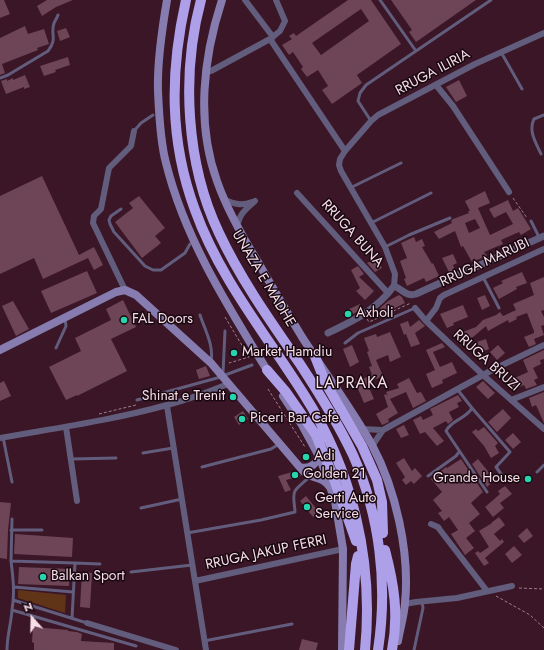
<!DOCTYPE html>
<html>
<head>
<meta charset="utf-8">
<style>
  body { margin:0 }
  #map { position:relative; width:544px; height:650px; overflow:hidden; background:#3a1627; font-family:Jost,sans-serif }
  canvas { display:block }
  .north { position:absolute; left:12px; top:598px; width:40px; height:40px; -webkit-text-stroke:3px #18080f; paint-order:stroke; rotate:340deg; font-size:11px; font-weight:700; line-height:16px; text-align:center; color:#f6dde7 }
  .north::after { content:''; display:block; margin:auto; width:14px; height:18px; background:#f6dde7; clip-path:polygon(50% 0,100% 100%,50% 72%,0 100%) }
</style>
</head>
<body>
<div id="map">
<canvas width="544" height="650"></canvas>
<div class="north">N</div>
</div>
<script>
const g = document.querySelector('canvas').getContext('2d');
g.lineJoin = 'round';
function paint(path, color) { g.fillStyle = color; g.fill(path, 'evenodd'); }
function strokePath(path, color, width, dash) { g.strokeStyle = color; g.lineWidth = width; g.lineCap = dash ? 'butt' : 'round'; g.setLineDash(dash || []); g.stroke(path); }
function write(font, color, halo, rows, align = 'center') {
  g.font = font + ' Jost,sans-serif'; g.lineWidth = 3; g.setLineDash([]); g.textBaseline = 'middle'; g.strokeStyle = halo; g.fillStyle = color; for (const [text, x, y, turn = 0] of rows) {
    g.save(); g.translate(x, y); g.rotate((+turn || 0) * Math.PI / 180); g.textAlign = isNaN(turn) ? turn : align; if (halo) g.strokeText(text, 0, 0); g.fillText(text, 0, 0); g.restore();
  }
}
paint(new Path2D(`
  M 18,590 L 66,595 L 65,613 L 18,598 Z`), '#603417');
paint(new Path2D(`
  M 0,0 L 4,0 L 10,14 L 0,18 Z
  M 47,0 L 73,0 L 56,7 L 42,16 L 37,6 Z
  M 348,0 L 371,0 L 401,44 L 357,75 L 362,83 L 332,104 L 322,90 L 328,86 L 318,70 L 307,77 L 301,69 L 303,67 L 293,52 L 289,55 L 282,45 L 292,39 L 289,36 L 294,33 L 296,36 ZM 361,9 L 369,21 L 321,55 L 312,43 Z
  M 391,0 L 476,0 L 416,42 L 409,32 L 412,30 Z
  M 25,26 L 28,34 L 44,29 L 49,44 L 37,48 L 38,50 L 2,64 L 5,73 L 0,75 L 0,38 Z
  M 66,28 L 70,37 L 60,41 L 57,31 Z
  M 68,57 L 70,65 L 55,70 L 56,72 L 44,76 L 40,66 Z
  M 25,75 L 30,87 L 24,89 L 24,87 L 6,94 L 1,81 L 7,79 L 7,81 L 13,78 L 13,80 Z
  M 459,80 L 467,96 L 456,102 L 446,87 Z
  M 42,176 L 79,255 L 94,247 L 103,265 L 94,270 L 88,258 L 43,279 L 34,258 L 0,274 L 0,196 Z
  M 485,191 L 490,203 L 478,208 L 490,235 L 513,224 L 506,212 L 494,218 L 489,209 L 508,200 L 513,211 L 518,208 L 531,229 L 521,235 L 519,232 L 501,240 L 503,244 L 484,252 L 487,256 L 472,262 L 463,246 L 461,247 L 455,231 L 439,239 L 434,232 L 452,223 L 451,221 L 453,219 L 469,213 L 468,211 L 470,211 L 465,201 ZM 475,219 L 480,228 L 469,233 L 465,223 Z
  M 139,196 L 165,228 L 155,236 L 161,243 L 142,258 L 115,222 L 133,208 L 129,203 Z
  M 414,237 L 416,242 L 422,239 L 425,246 L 422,247 L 432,264 L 433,263 L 439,276 L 426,282 L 424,278 L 407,286 L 404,279 L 406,278 L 400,261 L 407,258 L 401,243 Z
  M 453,254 L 457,263 L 453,265 L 455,270 L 449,272 L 442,258 Z
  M 376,258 L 382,268 L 375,272 L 367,263 Z
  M 358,266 L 364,274 L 359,277 L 374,291 L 365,300 L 356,291 L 360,288 L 351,270 Z
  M 87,271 L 97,293 L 51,313 L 41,291 Z
  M 522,272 L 527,283 L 516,287 L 517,289 L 499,299 L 493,288 L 503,283 L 501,281 Z
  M 544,277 L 544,310 L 541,311 L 544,317 L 544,325 L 541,326 L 544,335 L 534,339 L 536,344 L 529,347 L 524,337 L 534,333 L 534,331 L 527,313 L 516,317 L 517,319 L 509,323 L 508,320 L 488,331 L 486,326 L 473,337 L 463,341 L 460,333 L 476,327 L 483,320 L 496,315 L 500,312 L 503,316 L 516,310 L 513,304 L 534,295 L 530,283 Z
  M 399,295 L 402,297 L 405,303 L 383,314 L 380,308 L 388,301 Z
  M 485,295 L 490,306 L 482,310 L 477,298 Z
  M 123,300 L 136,327 L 111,339 L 127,371 L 77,396 L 77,395 L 66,400 L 49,367 L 81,351 L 75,338 L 111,320 L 106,309 Z
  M 13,301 L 29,329 L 16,336 L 2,306 Z
  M 360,304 L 362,309 L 346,318 L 343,312 Z
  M 463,305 L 468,317 L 453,323 L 454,325 L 447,328 L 440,314 Z
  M 419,320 L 425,326 L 415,333 L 420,344 L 411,347 L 406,334 L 404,335 L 400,324 L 408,321 L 410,327 Z
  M 390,332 L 401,357 L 390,362 L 388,355 L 376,360 L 383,376 L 367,383 L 374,399 L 364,403 L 355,382 L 372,375 L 369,367 L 372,366 L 367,352 L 369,351 L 364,338 L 376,334 L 377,337 Z
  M 486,339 L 489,349 L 481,352 L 477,342 Z
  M 442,343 L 445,347 L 433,352 L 440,367 L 452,362 L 457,373 L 442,380 L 443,383 L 432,388 L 426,374 L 435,370 L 426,350 Z
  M 352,345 L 359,362 L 350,367 L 343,349 Z
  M 498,345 L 505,353 L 497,360 L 490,352 Z
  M 544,350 L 544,359 L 540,360 L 541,364 L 533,368 L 538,378 L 534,380 L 537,385 L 526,389 L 524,385 L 512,390 L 508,381 L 528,372 L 523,360 Z
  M 206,366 L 210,376 L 199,379 L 196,370 Z
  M 409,378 L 417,393 L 421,392 L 426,401 L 413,408 L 406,392 L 390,399 L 398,413 L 388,419 L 389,422 L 382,425 L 376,414 L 388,407 L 384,395 L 386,394 L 388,396 L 386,392 L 399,388 L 397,384 Z
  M 4,381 L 11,396 L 0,401 L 0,383 Z
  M 483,381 L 495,393 L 488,399 L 476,387 Z
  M 544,392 L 544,423 L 536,405 L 532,407 L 529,398 Z
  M 458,395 L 462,401 L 457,403 L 459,407 L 449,412 L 453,420 L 448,424 L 446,421 L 433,428 L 444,441 L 437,446 L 425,432 L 420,434 L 413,420 L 421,416 L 423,420 L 433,415 L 430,409 Z
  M 503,409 L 511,418 L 497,432 L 488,422 Z
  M 243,411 L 248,419 L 239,425 L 234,417 Z
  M 404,425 L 409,435 L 401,438 L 396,429 Z
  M 484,427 L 498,443 L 495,446 L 499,453 L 491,458 L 484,446 L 472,432 L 476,429 L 478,431 Z
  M 513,433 L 521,442 L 513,449 L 505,440 Z
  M 404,458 L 412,471 L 415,468 L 422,476 L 414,484 L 411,481 L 406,485 L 402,480 L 405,477 L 396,463 Z
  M 461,459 L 483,492 L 471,503 L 480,514 L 469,523 L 475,531 L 466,538 L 474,548 L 465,555 L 451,534 L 458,530 L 449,517 L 444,521 L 438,513 L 442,511 L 433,500 L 442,492 L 431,479 L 446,467 L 447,468 Z
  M 478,459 L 495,480 L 487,487 L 472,464 Z
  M 296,471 L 301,476 L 286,480 L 291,490 L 285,492 L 278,476 Z
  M 505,486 L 512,494 L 500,503 L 504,508 L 493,517 L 485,507 L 500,494 L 498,491 Z
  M 306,496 L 319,512 L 313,517 L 300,501 Z
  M 0,502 L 11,503 L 8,530 L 7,559 L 0,558 Z
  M 499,517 L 505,525 L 494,534 L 500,541 L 502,539 L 504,542 L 485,558 L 489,563 L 484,566 L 475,553 L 478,551 L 480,553 L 489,547 L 479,531 L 492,523 L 491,523 Z
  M 527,528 L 533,536 L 524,543 L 518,536 Z
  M 15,534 L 73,538 L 72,557 L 14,554 Z
  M 514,546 L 522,555 L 512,563 L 505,554 Z
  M 19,567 L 70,569 L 69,586 L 18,584 Z
  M 82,572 L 92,573 L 90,608 L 80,607 Z
  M 33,627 L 68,630 L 68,631 L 77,632 L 82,634 L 81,641 L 114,643 L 114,650 L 34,650 L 34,643 L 32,642 Z
  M 302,639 L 318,643 L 316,650 L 299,650 Z`), '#6e4556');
strokePath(new Path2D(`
  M 513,198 L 527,218
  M 225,317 L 249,357 L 229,363
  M 367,319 L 369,322 L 411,303
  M 268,389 L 305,447
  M 99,414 L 136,405
  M 519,588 L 544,589
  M 496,596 L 530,615 L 544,628`), '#9d7e8c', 1, [3, 2]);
strokePath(new Path2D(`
  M 380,0 L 416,51
  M 501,52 L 522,89
  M 0,78 L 8,75 L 48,51 C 58,38 50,35 54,23 C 55,21 57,18 58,15
  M 371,121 L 358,101 L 360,93 L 366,85 L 491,0
  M 134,131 L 141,123 L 153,115
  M 541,154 C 536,143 528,131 534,119 L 544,115
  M 350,188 L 401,163
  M 121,209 L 111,216 L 109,220 L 110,224 L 114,232 L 145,266 L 153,270 L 161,270 L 185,253 L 190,244
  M 531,221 L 539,237
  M 371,223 L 431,193
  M 385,247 L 409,235 L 450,218
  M 483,277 L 499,308
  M 200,315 C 205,330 214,346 211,361
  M 345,343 L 358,333 L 415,308
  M 56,348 L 66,326 L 65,319
  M 223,373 L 225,331
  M 457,389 L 472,408 C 466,419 451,420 446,431 L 487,492
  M 137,400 L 217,378 L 252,365
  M 472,408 L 510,452 L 496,467 L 504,478
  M 3,437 L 12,482
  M 143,453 L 173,448
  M 71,459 L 116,458
  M 202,467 L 271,449 L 279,444
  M 537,472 L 544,465
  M 428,476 L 456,456 L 459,452
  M 141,508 L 182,499
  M 11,530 L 42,530
  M 187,533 L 261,520 L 295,512 C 295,506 292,496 295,491 C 298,486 306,481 310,476
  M 11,561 L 12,519
  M 75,563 L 100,564
  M 131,572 L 192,565
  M 14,587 L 73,592
  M 13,600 L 87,623
  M 12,610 L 136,646
  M 204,641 L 292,624
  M 7,650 C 7,636 11,624 12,610 C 15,593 13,577 11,561 L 75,563 L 72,618
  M 414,650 L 423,608 L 422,602`), '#625d7d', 3);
strokePath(new Path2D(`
  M 245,0 L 273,37
  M 270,39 L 345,151
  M 205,73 L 211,71 L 270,39 L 280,31 L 285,21 L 276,0
  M 436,85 L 453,106 L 509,192
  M 297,193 L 388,293
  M 225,200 C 234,204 242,206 252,202
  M 237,227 C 240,213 245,210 255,201
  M 394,286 L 395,274 L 385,247 L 341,171 L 339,165 L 340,159 L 345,151 L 371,121 L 378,115 L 475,64 L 544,33
  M 125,290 L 93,223 L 94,216 L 101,209 L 109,168 L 131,146 L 134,131
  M 415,308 L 426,321 L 483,375 L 544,429
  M 426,321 L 436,308 L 440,298 L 444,295 L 544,249
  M 511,400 L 544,387
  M 167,406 L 206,650
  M 66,427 L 77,501
  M 362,429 L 382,430
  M 0,438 C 56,428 113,420 167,405 C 188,400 208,392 228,384
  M 372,446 L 383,430 L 494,369 L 544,345
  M 431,524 L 438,527 L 440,530 L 487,591
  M 195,581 L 343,549
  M 405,604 L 416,602 L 457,598 L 512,586
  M 87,623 L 176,650`), '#625d7d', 6);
strokePath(new Path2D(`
  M 328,333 C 355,320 376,310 394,286 C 402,289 406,297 416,294 L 544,236`), '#625d7d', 7);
strokePath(new Path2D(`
  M 167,0 C 162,29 157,61 158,91 C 159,113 160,141 166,163 C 185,240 229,308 270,375
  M 222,0 C 203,58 196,123 217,181 C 227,210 242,236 258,262 C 272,287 287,312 302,337 C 325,373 351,408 372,445 C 396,490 410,553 405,603 C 404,616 400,629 398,641
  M 0,350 L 116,292 L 125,290 L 136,295 L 211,363 L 303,471 C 312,480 321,475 330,487
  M 283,396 L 302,425 L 320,458 L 335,501 L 343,549 L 342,650
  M 300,467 C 310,470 319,463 318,453`), '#867cb0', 8);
strokePath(new Path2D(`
  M 186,0 C 170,71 169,140 195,210 C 219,277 265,333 303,393 C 352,469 374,560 365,650
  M 201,0 C 181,74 186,164 219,233 C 241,280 271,322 300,364 C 319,393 338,423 353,455 C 380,516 388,584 378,650
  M 314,354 L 325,382 L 362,446 L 377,480 L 382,502 L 383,533
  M 267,370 L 286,392 L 316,435 L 334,479 L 356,541
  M 385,550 C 394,584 399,615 392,650
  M 349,650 L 356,564 L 358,556`), '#ae9fe9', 10);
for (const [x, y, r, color] of [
  [348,314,4,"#26d5ae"],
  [124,320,4,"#26d5ae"],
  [234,353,4,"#26d5ae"],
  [233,397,4,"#26d5ae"],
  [242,419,4,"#26d5ae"],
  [306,457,4,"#26d5ae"],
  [295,475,4,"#26d5ae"],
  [528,479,4,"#26d5ae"],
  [307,507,4,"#26d5ae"],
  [43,577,4,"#26d5ae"]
]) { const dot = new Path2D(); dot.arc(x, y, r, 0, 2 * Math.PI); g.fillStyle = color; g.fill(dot); strokePath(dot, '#18080f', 1.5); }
write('14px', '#f6dde7', '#18080f', [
  ["RRUGA ILIRIA",433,73,-28],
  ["RRUGA BUNA",352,234,48],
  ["RRUGA MARUBI",485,263,-25],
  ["UNAZA E MADHE",263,279,59],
  ["RRUGA BRUZI",486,361,42],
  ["RRUGA JAKUP FERRI",266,553,-12]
]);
write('14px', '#f6dde7', '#18080f', [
  ["Axholi",356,314],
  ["FAL Doors",132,320],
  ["Market Hamdiu",242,353],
  ["Shinat e Trenit",225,397,"right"],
  ["Piceri Bar Cafe",250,419],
  ["Adi",314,457],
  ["Golden 21",303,475],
  ["Grande House",520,479,"right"],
  ["Gerti Auto",315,499],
  ["Service",315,515],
  ["Balkan Sport",51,577]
], 'left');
g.letterSpacing = '1px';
write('16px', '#f6dde7', '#18080f', [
  ["LAPRAKA",352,384]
]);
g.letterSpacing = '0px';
</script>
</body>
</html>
